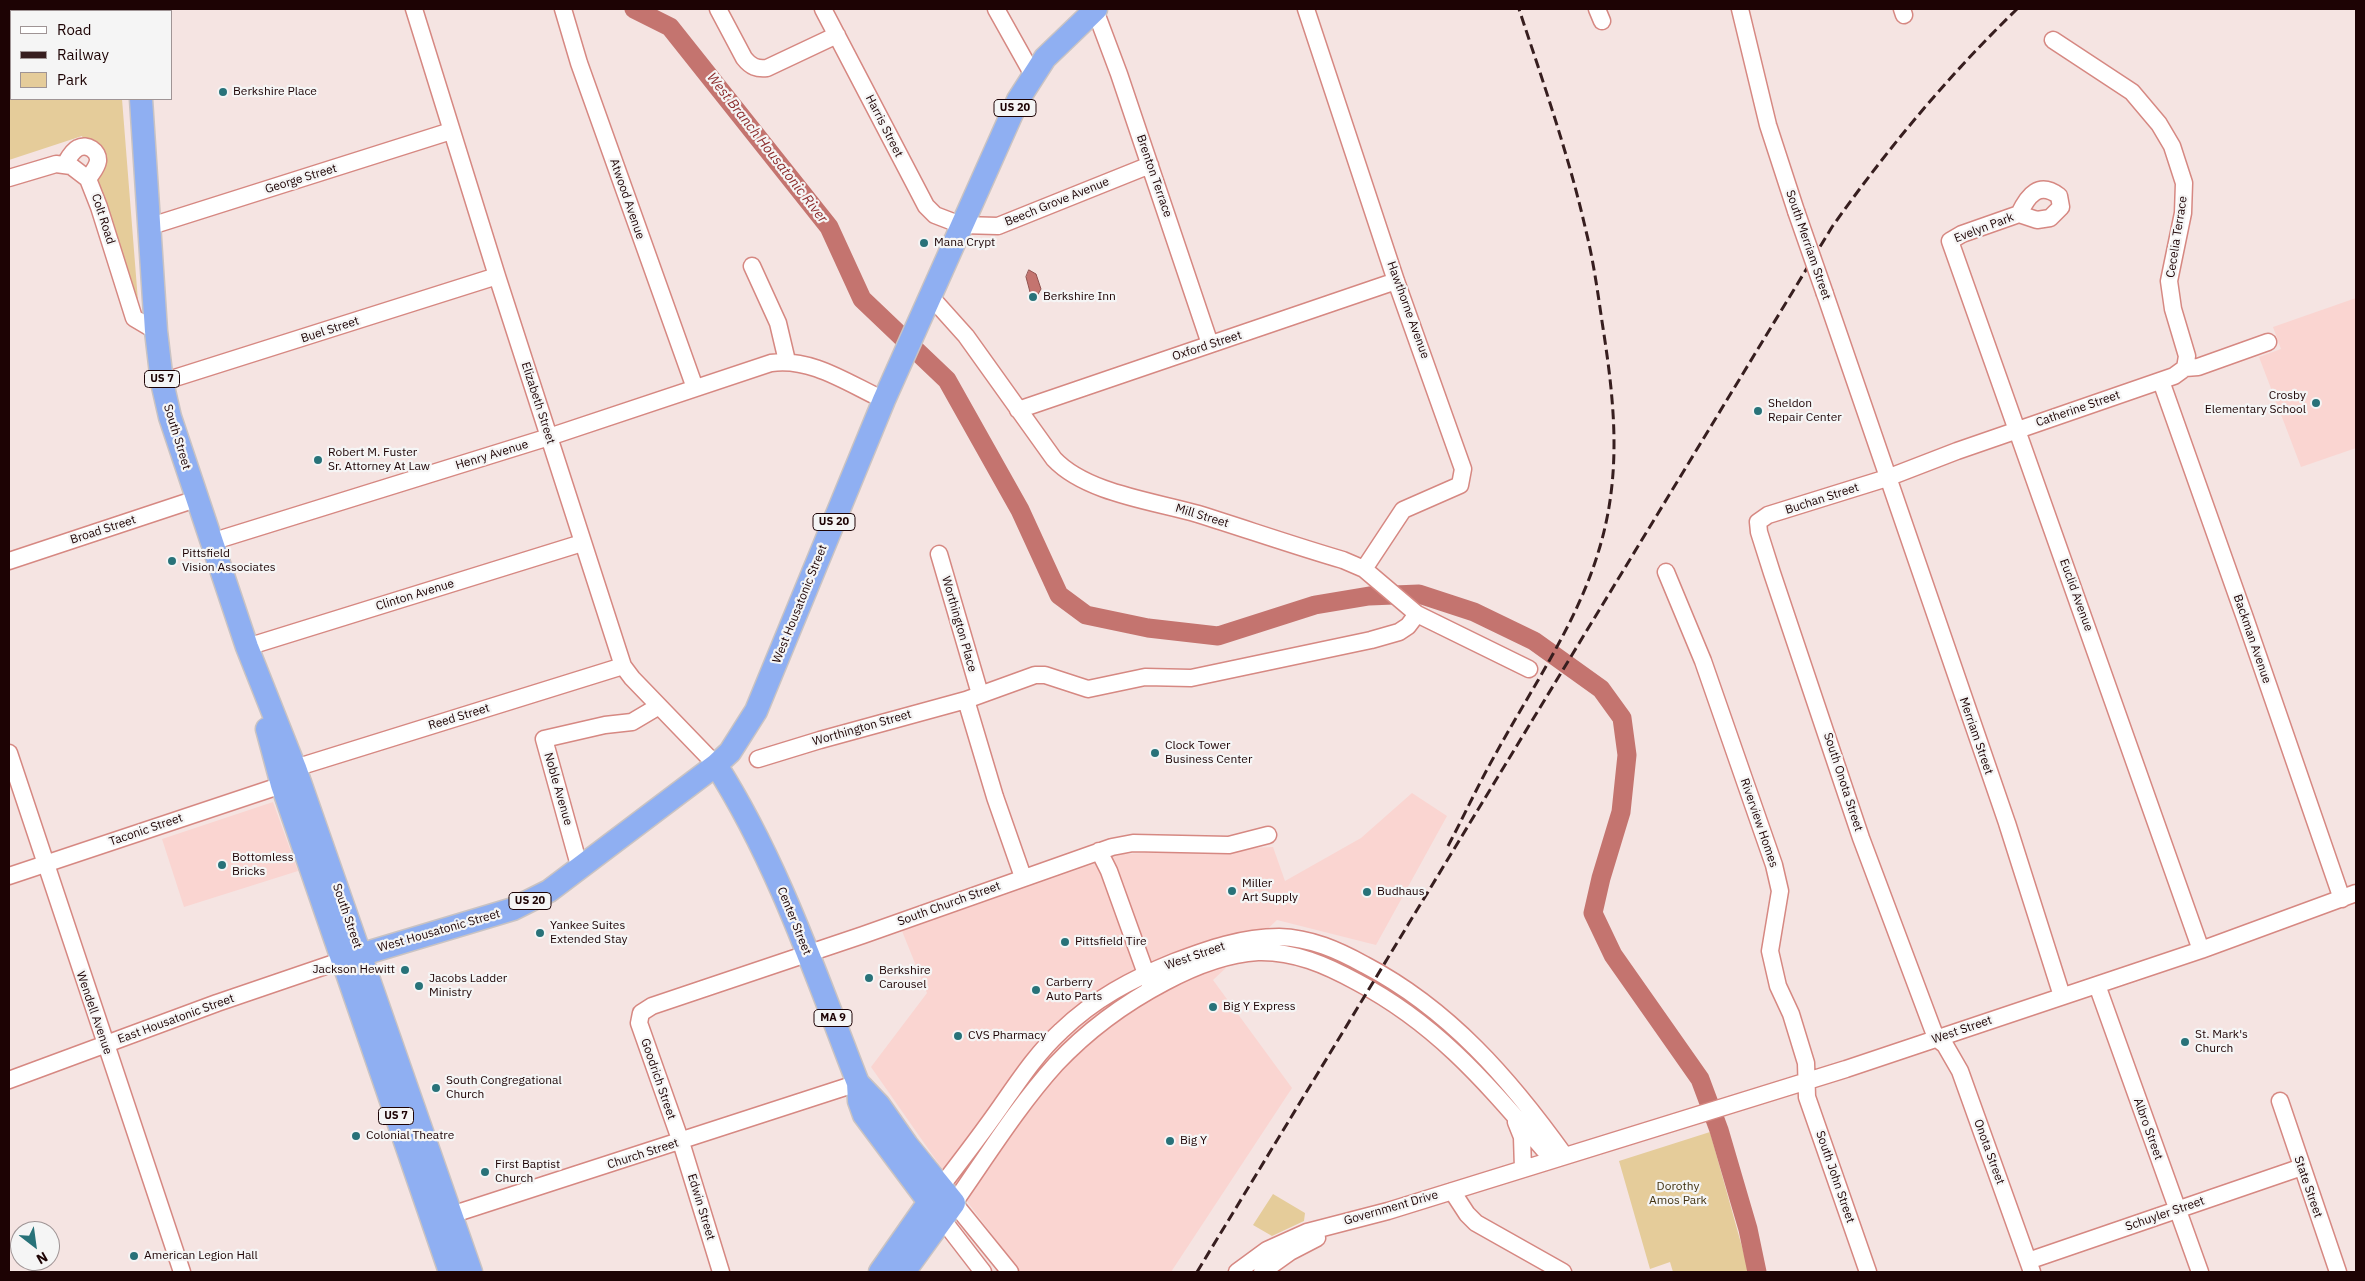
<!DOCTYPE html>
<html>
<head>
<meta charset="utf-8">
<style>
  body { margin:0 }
  #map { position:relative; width:2365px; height:1281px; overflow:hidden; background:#f5e4e2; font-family:"IBM Plex Sans",sans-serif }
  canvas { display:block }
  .frame { position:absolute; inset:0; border:10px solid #1d0304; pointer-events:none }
  .legend { position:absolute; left:10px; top:10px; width:162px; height:90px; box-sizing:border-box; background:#f5f5f5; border:1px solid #9f9495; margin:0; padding:6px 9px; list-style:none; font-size:15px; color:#1d0304 }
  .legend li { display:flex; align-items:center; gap:10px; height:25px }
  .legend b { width:25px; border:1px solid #9f9495 }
  .north { position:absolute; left:10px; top:1221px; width:50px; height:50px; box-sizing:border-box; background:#f5f5f5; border:1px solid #9f9495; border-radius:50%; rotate:150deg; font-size:14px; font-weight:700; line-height:20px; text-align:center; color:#1d0304 }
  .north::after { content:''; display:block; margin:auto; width:18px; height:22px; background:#287279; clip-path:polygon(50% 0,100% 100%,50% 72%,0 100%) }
</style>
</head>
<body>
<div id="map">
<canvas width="2365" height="1281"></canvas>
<div class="frame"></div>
<ul class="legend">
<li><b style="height:6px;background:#fff"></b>Road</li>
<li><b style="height:6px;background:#371e1f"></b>Railway</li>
<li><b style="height:14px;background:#e5cc9a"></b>Park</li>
</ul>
<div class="north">N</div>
</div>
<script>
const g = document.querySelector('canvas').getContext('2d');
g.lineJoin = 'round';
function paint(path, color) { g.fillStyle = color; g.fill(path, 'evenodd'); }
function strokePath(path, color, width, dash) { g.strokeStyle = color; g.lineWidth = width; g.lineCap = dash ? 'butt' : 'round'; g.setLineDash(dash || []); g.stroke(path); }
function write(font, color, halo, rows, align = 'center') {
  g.font = font + ' "IBM Plex Sans",sans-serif'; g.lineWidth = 4.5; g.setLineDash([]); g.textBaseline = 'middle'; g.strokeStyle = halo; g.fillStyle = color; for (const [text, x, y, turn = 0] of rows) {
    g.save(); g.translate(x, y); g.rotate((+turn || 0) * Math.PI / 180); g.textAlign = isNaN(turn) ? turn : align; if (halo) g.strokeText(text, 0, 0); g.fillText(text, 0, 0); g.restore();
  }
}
paint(new Path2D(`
  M 2356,298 L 2356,448 L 2301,467 L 2259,357 L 2281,349 L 2273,327 Z
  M 1412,793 L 1447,816 L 1376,945 L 1277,920 L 1213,980 L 1292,1088 L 1171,1272 L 1020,1272 L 936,1160 L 871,1067 L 927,993 L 902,931 L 1122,854 L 1273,847 L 1285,881 L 1361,838 Z
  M 273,802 L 298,871 L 184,907 L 162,839 Z`), '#fad5d1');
paint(new Path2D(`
  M 31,9 L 110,9 L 111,11 L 32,11 Z
  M 11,78 L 11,99 L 122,99 L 138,301 L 82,136 L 9,160 L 9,79 Z
  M 1710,1132 L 1749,1272 L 1673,1272 L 1670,1262 L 1650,1269 L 1619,1161 Z
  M 1273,1194 L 1305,1213 L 1304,1221 L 1272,1236 L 1253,1225 Z`), '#e5cc9a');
const water = new Path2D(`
  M 1029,270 L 1036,274 L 1041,289 L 1037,296 L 1030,292 L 1026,277 Z`);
paint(water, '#c4746f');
strokePath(water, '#92524f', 1);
strokePath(new Path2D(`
  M 634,9 L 670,27 L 829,227 L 862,299 L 947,380 L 1020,510 L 1059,595 L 1086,615 L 1148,628 L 1218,636 L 1315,605 L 1369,596 L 1419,594 L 1474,612 L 1534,641 L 1601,689 L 1622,718 L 1627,755 L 1621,812 L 1601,878 L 1593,913 L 1613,955 L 1700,1079 L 1719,1130 L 1748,1229 L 1757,1272`), '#c4746f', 19);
const minor = new Path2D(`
  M 414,9 L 497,276 L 623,666 L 632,678 L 716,765
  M 563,9 L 579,63 L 695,388
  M 718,9 L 744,58 C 751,67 757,69 767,68 L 837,35
  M 823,9 L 914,183 L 926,206 L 935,215 L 961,225 L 998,226 L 1150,165
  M 996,9 L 1033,75
  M 1306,9 L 1396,281 L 1463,469 L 1460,485 L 1403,510 L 1364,569
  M 1597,9 L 1602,21
  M 1740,9 L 1768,125 L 1796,211
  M 1902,9 L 1904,15
  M 1095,10 L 1119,74 L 1210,344
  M 2053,40 L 2132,92 L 2159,124 L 2172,146 L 2184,183 L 2183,213 L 2169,281 L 2173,309 L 2187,356 L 2185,368
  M 65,164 C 68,159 72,151 78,148 C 87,143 99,151 98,161 C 97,168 91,174 88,179
  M 9,178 L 56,164 L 71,166 L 88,179 L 99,207 L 134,318 L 156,331
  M 2019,214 C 2028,195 2039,181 2059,196 L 2061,207 L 2050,218 L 2037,220 L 2019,214 L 1962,234 L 1950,241 L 2201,950
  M 151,226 L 451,131
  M 752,266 L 778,323 L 787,361
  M 1825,294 L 2007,823 L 2062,996
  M 931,297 L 966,336 L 1054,459 C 1086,493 1153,501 1198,514 C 1246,529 1295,546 1343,560 L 1364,569 L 1417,614 L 1529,669
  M 2161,381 L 2245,618 L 2342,899
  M 162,382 L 497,276
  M 1018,410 L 1396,281
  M 211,542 L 549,437 L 771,363 C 811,357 849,384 884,400
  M 939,554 L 980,694
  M 9,561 L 196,499
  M 1666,572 L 1703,661 L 1774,865 L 1780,891 L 1770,951 L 1778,986 L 1791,1014 L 1806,1063 L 1807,1097 L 1868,1272
  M 247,647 L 582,543
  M 9,753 L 182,1272
  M 758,759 L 820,740 L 966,700
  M 295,768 L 623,666
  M 1099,851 L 1109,871 L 1149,982
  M 580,869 L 544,739 L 605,725 L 632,722 L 659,706
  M 9,876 L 282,785
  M 1023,877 L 995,797 L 966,700 L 1035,675 L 1045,675 L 1088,689 L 1145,677 L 1191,678 L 1371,640 L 1399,632 L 1408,626 L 1417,614
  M 2097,985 L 2200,1272
  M 1936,1038 L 1861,838 L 1772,573 L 1759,532 L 1758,522 L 1768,515 L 1887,478 L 1957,451 L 2174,376 L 2185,368 L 2198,367 L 2268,342
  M 1936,1038 L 1945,1045 L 1960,1071 L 2032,1272
  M 9,1080 L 217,1003 L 343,960
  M 2280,1101 L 2338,1272
  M 1516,1122 L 1522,1137 L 1523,1169
  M 1452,1191 L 1467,1214 L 1476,1223 L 1563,1272
  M 442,1212 L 451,1215 L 858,1083
  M 2028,1261 L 2302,1167
  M 721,1272 L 681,1142 L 639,1023 L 641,1013 L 652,1006 L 863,935 L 1112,847 L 1133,843 L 1229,845 L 1268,835
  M 983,1272 L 929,1202 C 953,1171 978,1139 1001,1106 C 1020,1079 1037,1053 1061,1031 C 1094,999 1132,979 1174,962 C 1208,949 1242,937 1279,937 C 1311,938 1338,950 1365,965 C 1449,1009 1510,1079 1565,1156
  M 1010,1272 L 954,1203 C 987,1156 1018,1106 1056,1064 C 1087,1031 1125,1003 1165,982 C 1193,967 1225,954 1258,952 C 1294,951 1326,965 1357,982 C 1442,1027 1491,1089 1552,1159
  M 1237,1272 L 1267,1250 L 1307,1232 L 1388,1211 L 1846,1069 L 2201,950 L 2356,893
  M 1262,1272 L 1290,1252 L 1317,1238`);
const highway = new Path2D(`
  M 127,9 L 128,11
  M 141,99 L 156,331 L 162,382 L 170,417 L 247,647 L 295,768 L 471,1272
  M 267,729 L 282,785 L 450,1272
  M 716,765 C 778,862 816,976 858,1083 L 859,1101 L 864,1115 L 929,1202 L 880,1272
  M 343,960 L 513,909 L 549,891 L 716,765 L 730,752 L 756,711 L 884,400 L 1018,100 L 1045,58 L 1096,9
  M 858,1083 L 879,1105 L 907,1145 L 954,1203 L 904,1272`);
strokePath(minor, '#d68882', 19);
strokePath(highway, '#c9c3c3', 25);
strokePath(minor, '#fff', 16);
strokePath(highway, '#8faff2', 22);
strokePath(new Path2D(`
  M 1448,846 C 1464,816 1478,785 1495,755 C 1531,689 1576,625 1598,553 C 1622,477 1615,405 1603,328 C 1598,295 1594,263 1586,231 C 1569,156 1543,82 1519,9
  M 1197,1272 L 1832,227 C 1888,148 1948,76 2017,9`), '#371e1f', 3, [10, 5]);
const minorBridge = new Path2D(`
  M 1796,211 L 1825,294`);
strokePath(minorBridge, '#d68882', 19, []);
strokePath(minorBridge, '#fff', 16);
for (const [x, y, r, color] of [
  [223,92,5,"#287279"],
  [924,243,5,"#287279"],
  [1033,297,5,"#287279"],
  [2316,403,5,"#287279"],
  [1758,411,5,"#287279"],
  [318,460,5,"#287279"],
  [172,561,5,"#287279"],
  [1155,753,5,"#287279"],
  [222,865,5,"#287279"],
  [1232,891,5,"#287279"],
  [1367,892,5,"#287279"],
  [540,933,5,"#287279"],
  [1065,942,5,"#287279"],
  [405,970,5,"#287279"],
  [869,978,5,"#287279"],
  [419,986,5,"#287279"],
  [1036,990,5,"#287279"],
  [1213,1007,5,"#287279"],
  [958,1036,5,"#287279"],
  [2185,1042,5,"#287279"],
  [436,1088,5,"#287279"],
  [356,1136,5,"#287279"],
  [1170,1141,5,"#287279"],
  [485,1172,5,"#287279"],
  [134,1256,5,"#287279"]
]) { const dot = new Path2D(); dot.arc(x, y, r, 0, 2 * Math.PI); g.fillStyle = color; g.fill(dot); strokePath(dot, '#f5f5f5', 2); }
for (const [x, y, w] of [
  [1015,108,42],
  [162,379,35],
  [834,522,42],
  [530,901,42],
  [833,1018,38],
  [396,1116,35]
]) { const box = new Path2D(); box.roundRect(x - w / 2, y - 8.5, w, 17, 4); g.fillStyle = '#f5f5f5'; g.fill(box); strokePath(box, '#1d0304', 1); }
write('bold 11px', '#1d0304', null, [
  ["US 20",1015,108],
  ["US 7",162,379],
  ["US 20",834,522],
  ["US 20",530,901],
  ["MA 9",833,1018],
  ["US 7",396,1116]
]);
write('12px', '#1d0304', '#f5f5f5', [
  ["Berkshire Place",233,92],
  ["Mana Crypt",934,243],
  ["Berkshire Inn",1043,297],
  ["Crosby",2306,396,"right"],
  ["Elementary School",2306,410,"right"],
  ["Sheldon",1768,404],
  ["Repair Center",1768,418],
  ["Robert M. Fuster",328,453],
  ["Sr. Attorney At Law",328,467],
  ["Pittsfield",182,554],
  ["Vision Associates",182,568],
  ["Clock Tower",1165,746],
  ["Business Center",1165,760],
  ["Bottomless",232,858],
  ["Bricks",232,872],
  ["Miller",1242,884],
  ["Art Supply",1242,898],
  ["Budhaus",1377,892],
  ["Yankee Suites",550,926],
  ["Extended Stay",550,940],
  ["Pittsfield Tire",1075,942],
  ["Jackson Hewitt",395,970,"right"],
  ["Berkshire",879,971],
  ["Carousel",879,985],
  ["Jacobs Ladder",429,979],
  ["Ministry",429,993],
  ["Carberry",1046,983],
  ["Auto Parts",1046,997],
  ["Big Y Express",1223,1007],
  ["St. Mark's",2195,1035],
  ["Church",2195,1049],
  ["CVS Pharmacy",968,1036],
  ["South Congregational",446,1081],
  ["Church",446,1095],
  ["Colonial Theatre",366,1136],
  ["Big Y",1180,1141],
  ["First Baptist",495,1165],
  ["Church",495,1179],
  ["American Legion Hall",144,1256]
], 'left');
write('12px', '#1d0304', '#f5f5f5', [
  ["Harris Street",884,126,63],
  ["Brenton Terrace",1154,176,71],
  ["George Street",301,179,-17],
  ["Atwood Avenue",627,199,71],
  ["Beech Grove Avenue",1057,202,-22],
  ["Colt Road",103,219,72],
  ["Evelyn Park",1984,228,-21],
  ["Cecelia Terrace",2177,237,-81],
  ["South Merriam Street",1808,245,71],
  ["Hawthorne Avenue",1408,310,70],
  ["Buel Street",330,330,-18],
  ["Oxford Street",1207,346,-18],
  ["Elizabeth Street",538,403,72],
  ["Catherine Street",2078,409,-19],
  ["South Street",177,437,73],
  ["Henry Avenue",492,455,-17],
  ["Buchan Street",1822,499,-18],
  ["Mill Street",1202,516,17],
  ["Broad Street",103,530,-18],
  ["Clinton Avenue",415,595,-17],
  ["Euclid Avenue",2076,595,70],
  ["West Housatonic Street",800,604,-68],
  ["Worthington Place",959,624,74],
  ["Backman Avenue",2252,639,71],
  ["Reed Street",459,717,-17],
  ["Worthington Street",862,728,-16],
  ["Merriam Street",1976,736,71],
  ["South Onota Street",1843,782,72],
  ["Noble Avenue",558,789,74],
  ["Riverview Homes",1759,823,71],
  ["Taconic Street",146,830,-19],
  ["South Church Street",949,904,-20],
  ["South Street",347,916,71],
  ["Center Street",794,921,68],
  ["West Housatonic Street",439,931,-16],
  ["West Street",1195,956,-19],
  ["Wendell Avenue",94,1013,71],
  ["East Housatonic Street",176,1019,-20],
  ["West Street",1962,1030,-19],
  ["Goodrich Street",658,1079,71],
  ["Albro Street",2148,1129,70],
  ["Onota Street",1989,1152,70],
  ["Church Street",643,1154,-18],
  ["South John Street",1835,1177,71],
  ["State Street",2308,1187,71],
  ["Edwin Street",701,1207,73],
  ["Government Drive",1391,1208,-16],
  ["Schuyler Street",2165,1214,-19]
]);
write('12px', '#423312', '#f5f5f5', [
  ["Dorothy",1678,1187],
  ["Amos Park",1678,1201]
]);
write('italic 14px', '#8c2b2b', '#f5f5f5', [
  ["West Branch Housatonic River",767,148,52]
]);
</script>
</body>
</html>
